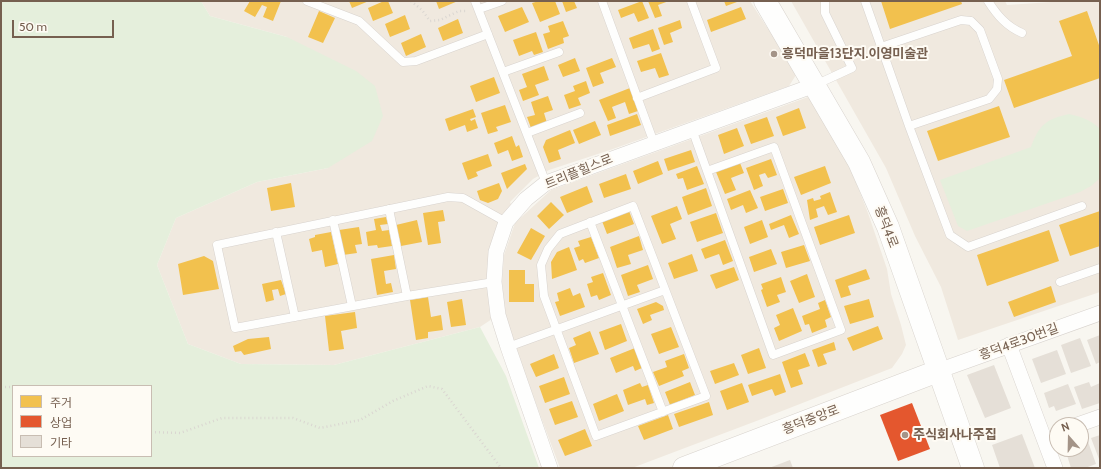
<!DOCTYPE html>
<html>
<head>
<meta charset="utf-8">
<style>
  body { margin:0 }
  #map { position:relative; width:1101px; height:469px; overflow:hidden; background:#f8f6f0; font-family:Cabin,"Noto Sans KR",sans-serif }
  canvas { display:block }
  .frame { position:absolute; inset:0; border:2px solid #766050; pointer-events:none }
  .legend { position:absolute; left:12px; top:385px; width:140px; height:72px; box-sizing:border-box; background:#fefbf4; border:1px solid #c8bdb2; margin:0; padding:5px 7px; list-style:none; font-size:12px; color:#766050 }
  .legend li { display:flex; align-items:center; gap:8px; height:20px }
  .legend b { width:20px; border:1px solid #c8bdb2 }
  .north { position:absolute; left:1049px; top:417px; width:40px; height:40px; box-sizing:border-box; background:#fefbf4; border:1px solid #c8bdb2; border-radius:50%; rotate:340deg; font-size:11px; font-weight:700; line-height:16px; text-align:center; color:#766050 }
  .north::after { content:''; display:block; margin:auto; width:14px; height:18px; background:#a49488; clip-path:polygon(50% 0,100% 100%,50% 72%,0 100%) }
  .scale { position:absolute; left:12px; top:20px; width:102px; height:18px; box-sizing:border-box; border:2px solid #766050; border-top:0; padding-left:5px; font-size:12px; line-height:14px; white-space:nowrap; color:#766050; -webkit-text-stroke:3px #fefbf4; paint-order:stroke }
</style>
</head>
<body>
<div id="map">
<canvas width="1101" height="469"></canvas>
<div class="frame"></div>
<ul class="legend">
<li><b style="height:11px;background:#f2c14e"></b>주거</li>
<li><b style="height:11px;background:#e4572e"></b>상업</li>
<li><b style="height:11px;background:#e5dfd7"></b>기타</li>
</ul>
<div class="north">N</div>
<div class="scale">50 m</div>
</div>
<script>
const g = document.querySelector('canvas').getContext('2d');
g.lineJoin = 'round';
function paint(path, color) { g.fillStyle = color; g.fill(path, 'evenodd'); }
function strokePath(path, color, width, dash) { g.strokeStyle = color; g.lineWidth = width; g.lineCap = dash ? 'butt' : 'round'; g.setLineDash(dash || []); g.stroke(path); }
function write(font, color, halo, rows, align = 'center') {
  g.font = font + ' Cabin,"Noto Sans KR",sans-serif'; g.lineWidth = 4; g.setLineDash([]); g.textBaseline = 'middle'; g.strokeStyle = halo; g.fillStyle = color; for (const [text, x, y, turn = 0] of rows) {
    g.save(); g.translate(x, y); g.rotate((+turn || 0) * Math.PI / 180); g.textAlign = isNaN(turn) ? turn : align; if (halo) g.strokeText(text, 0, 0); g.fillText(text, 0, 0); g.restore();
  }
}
paint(new Path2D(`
  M 201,1 L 750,1 L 766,26 L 795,66 L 796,75 L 789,86 L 613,149 L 549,170 L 533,179 L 510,202 L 514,213 L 496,252 L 498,315 L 480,327 L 334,365 L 241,364 L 188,344 L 157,265 L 176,218 L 257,182 L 328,168 L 287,37 L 210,16 Z
  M 791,1 L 1005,1 L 1007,5 L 1066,1 L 1100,1 L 1100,292 L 958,340 L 941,287 L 915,236 L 886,168 Z
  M 808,97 L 826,121 L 849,165 L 868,213 L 887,269 L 891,294 L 901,325 L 906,345 L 902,354 L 892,368 L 759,420 L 632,468 L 560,468 L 514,345 L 505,314 L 502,282 L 504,255 L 515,223 L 551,190 Z`), '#f0e9df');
paint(new Path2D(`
  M 1,1 L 201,1 L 210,16 L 287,37 L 356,71 L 375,86 L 383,116 L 372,141 L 328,168 L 257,182 L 176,218 L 157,265 L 188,344 L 241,364 L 334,365 L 480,327 L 506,376 L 539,468 L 1,468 ZM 13,386 L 151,386 L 151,456 L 13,456 Z
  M 1069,114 C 1082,117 1091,120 1100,129 L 1100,178 L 1091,186 L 1080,192 L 967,231 L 958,226 L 940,180 L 1031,147 C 1039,125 1046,119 1069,114 Z`), '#e5efdc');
paint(new Path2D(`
  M 250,1 L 281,1 L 273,21 L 263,17 L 267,7 L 262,5 L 255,17 L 244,11 Z
  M 349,1 L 369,1 L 352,8 Z
  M 384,1 L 388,1 L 393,13 L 373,21 L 368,8 Z
  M 436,1 L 458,1 L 439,9 Z
  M 539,1 L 555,1 L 560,14 L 540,22 L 532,3 Z
  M 562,1 L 574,1 L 577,8 L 566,12 Z
  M 642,1 L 649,18 L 638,22 L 634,13 L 621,18 L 618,10 Z
  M 648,1 L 669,1 L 658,5 L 662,16 L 655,18 Z
  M 724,1 L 736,1 L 737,2 L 726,6 Z
  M 881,1 L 961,1 L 962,4 L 890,29 Z
  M 522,7 L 529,22 L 505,32 L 498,16 Z
  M 741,7 L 746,19 L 711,32 L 707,20 Z
  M 319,11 L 335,18 L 323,43 L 308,37 Z
  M 1087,11 L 1100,48 L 1100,78 L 1014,108 L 1004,80 L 1072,56 L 1059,21 Z
  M 405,15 L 410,29 L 390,37 L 385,24 Z
  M 458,19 L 463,33 L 443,41 L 438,28 Z
  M 680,20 L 682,28 L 670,33 L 673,42 L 664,45 L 658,28 Z
  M 563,21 L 569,36 L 563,38 L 564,43 L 548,49 L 543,34 L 550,32 L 548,26 Z
  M 653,29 L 660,49 L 652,52 L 649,44 L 633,49 L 629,38 Z
  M 536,32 L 543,52 L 534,55 L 532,51 L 519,56 L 513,40 Z
  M 421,34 L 426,47 L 406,56 L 401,43 Z
  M 661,53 L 669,75 L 659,78 L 655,68 L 641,72 L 637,61 Z
  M 575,58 L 580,71 L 563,77 L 558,65 Z
  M 612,58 L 616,67 L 600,73 L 604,83 L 593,87 L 586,68 Z
  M 544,66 L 549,80 L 535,85 L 539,95 L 523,101 L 519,90 L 527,87 L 522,74 Z
  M 494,77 L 500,93 L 476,102 L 470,86 Z
  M 586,81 L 590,93 L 578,98 L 581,105 L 569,109 L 564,95 L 575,91 L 573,86 Z
  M 630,88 L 638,111 L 629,114 L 625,102 L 612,107 L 616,118 L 608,121 L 599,100 Z
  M 548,96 L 553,110 L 544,113 L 547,123 L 531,128 L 527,117 L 535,115 L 531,102 Z
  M 505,105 L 511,122 L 496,127 L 498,131 L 488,134 L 481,113 Z
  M 999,106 L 1010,137 L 938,161 L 927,131 Z
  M 799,108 L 806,128 L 783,136 L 776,117 Z
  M 473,109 L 476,117 L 470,119 L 471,121 L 475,119 L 478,128 L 467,132 L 465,125 L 449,131 L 445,119 Z
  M 637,114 L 641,125 L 610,136 L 607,125 Z
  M 767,117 L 774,136 L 751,144 L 744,125 Z
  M 595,121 L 601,135 L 579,144 L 573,130 Z
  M 737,128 L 744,146 L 724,154 L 718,135 Z
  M 570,130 L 575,143 L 558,150 L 561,159 L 549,163 L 543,147 L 546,140 Z
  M 512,136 L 516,147 L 519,145 L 523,157 L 512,161 L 508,150 L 498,154 L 494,143 Z
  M 691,150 L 695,162 L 668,171 L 664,159 Z
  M 488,154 L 492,166 L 476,172 L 478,176 L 468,180 L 462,163 Z
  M 771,159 L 777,175 L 768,178 L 765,173 L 759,175 L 763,186 L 754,190 L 746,168 Z
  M 658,161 L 663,174 L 638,184 L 633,171 Z
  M 740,163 L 744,173 L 731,178 L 736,190 L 725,194 L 716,172 Z
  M 525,164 L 527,169 L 507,189 L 501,173 Z
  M 697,166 L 704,184 L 687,190 L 683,178 L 678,179 L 676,174 Z
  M 825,166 L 831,183 L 801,195 L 794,177 Z
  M 626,174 L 631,189 L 604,198 L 599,184 Z
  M 291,183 L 295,207 L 271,211 L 267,188 Z
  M 499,183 L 502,191 L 498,199 L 488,203 L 480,200 L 477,191 Z
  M 587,186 L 593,202 L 567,213 L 560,197 Z
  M 706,188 L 712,206 L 688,215 L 682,197 Z
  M 783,189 L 788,203 L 765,211 L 760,197 Z
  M 750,190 L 758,208 L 746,213 L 743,205 L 731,210 L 727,199 Z
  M 830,192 L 837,212 L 828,215 L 824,206 L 816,209 L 818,217 L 810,220 L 807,200 L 813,198 L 814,201 L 821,199 L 820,196 Z
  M 551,202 L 564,215 L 549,229 L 537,216 Z
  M 677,206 L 682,219 L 670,224 L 676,239 L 662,244 L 651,216 Z
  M 443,210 L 445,221 L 438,222 L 441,243 L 428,245 L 423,213 Z
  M 629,211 L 634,224 L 607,234 L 602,221 Z
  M 1100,211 L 1100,246 L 1070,256 L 1059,225 Z
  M 716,213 L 723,233 L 697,242 L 690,222 Z
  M 791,215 L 799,234 L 789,238 L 784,225 L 771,230 L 769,224 Z
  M 849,215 L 855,233 L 820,245 L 814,227 Z
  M 386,217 L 388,224 L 380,225 L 382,231 L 389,230 L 392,246 L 378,248 L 377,245 L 368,246 L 366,232 L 376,230 L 374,219 Z
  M 417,220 L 422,242 L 401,246 L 396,225 Z
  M 762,220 L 768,237 L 750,244 L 744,227 Z
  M 359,227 L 362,244 L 355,245 L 357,253 L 343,255 L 339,230 Z
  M 531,228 L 545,236 L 531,260 L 517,253 Z
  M 1049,230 L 1059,261 L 987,286 L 977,255 Z
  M 331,232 L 338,264 L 325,267 L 322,250 L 312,252 L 309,239 L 315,237 L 315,235 Z
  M 639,236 L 643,250 L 628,255 L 631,264 L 617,268 L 610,247 Z
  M 591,237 L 599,258 L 585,263 L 583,259 L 579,261 L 574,248 L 580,246 L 578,241 Z
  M 725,240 L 733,261 L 723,265 L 719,254 L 705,259 L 701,249 Z
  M 804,245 L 810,261 L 786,268 L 781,252 Z
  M 569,247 L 577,270 L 552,279 L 551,262 L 557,252 Z
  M 771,249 L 777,264 L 754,272 L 749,257 Z
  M 692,254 L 698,271 L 674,279 L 668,263 Z
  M 394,255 L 396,269 L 384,271 L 386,284 L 391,283 L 393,292 L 377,295 L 371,259 Z
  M 204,256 L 213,261 L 219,289 L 183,295 L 178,264 Z
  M 648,265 L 653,279 L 637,285 L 640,292 L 628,296 L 621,275 Z
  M 734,267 L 739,280 L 716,289 L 710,275 Z
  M 866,269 L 870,279 L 848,286 L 851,295 L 841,298 L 835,280 Z
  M 509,270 L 525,270 L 525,284 L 534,284 L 534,302 L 509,302 Z
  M 603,273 L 611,295 L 599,300 L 597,295 L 591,297 L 587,284 L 593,282 L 591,277 Z
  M 807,274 L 815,297 L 799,303 L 790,281 Z
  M 781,277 L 786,292 L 777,295 L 780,302 L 767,307 L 761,290 L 763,289 L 761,284 Z
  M 281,280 L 286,294 L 280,296 L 278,289 L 272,290 L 274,300 L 266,302 L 262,284 Z
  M 1051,286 L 1056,302 L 1014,317 L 1008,302 Z
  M 570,288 L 573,296 L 580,293 L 585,307 L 560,316 L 555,302 L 559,301 L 557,293 Z
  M 428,297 L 431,317 L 441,315 L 443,330 L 428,332 L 428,338 L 416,340 L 410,300 Z
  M 462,299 L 466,325 L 451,327 L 447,302 Z
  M 869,299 L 874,317 L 850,324 L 844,306 Z
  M 825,300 L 831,317 L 825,320 L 827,327 L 812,333 L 809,324 L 805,325 L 802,316 L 820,309 L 818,303 Z
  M 656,302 L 663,306 L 664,310 L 650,315 L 652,320 L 643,324 L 637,309 Z
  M 793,308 L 802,331 L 779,341 L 774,328 L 780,325 L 776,315 Z
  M 355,312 L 357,328 L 341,331 L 344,349 L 329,351 L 325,316 Z
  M 621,324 L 627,341 L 605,350 L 599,332 Z
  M 878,326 L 883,339 L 853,351 L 847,338 Z
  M 671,327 L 679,347 L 659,354 L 651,334 Z
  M 590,331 L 599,354 L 574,363 L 569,348 L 576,345 L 573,338 Z
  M 269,337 L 271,349 L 244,355 L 241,351 L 235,352 L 233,346 L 248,339 Z
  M 834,342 L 836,350 L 823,354 L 827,364 L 818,367 L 812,350 Z
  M 635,348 L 642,368 L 635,371 L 633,366 L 616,373 L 610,358 Z
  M 759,348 L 766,368 L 748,374 L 741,355 Z
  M 805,353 L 810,366 L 798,370 L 803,384 L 791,388 L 782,362 Z
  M 554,354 L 559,368 L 536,377 L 530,364 Z
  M 684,354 L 689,368 L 682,371 L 684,376 L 659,386 L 653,372 L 667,367 L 665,361 Z
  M 734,363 L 739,375 L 715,384 L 710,371 Z
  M 780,374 L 786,392 L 775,396 L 772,389 L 752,396 L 748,385 Z
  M 564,377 L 570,394 L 545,403 L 539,386 Z
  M 690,382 L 695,395 L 670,405 L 665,392 Z
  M 640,383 L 642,387 L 648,385 L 654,403 L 647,405 L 645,399 L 628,405 L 623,390 Z
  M 742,383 L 749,402 L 727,410 L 720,391 Z
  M 617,394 L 624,411 L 599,421 L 593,404 Z
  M 572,401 L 578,417 L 555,425 L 549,409 Z
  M 709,402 L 713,415 L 679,427 L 674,414 Z
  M 668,415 L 673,429 L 644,440 L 638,426 Z
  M 585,429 L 592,446 L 565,456 L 558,440 Z`), '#f2c14e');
paint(new Path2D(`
  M 912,403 L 930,449 L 898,461 L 880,415 Z`), '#e4572e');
paint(new Path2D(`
  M 1100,335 L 1100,362 L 1096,364 L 1087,340 Z
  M 1080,338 L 1091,366 L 1071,373 L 1061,345 Z
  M 1057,350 L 1066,374 L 1041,383 L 1032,359 Z
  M 994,365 L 1011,408 L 985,418 L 967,375 Z
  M 1089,382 L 1091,387 L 1100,383 L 1100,403 L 1082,409 L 1074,387 Z
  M 1068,384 L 1076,404 L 1056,411 L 1054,406 L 1049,408 L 1044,393 Z
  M 1022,434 L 1035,468 L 1000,468 L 992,445 Z
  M 1100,435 L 1100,459 L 1099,459 L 1091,438 Z
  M 1087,439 L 1096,464 L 1085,468 L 1071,468 L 1065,449 L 1081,449 L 1081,441 Z
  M 790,460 L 793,468 L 769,468 Z`), '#e5dfd7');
const lane = new Path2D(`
  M 307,1 L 359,21 L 403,62 L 416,61 L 488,34
  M 475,1 L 546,183
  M 602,1 L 654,143
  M 865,1 L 909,126 L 950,235 L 968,247 L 1082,206
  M 988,1 C 997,15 1006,26 1022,33
  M 479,9 L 502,1
  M 881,47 L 961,20 L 971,21 L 980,30 L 998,79 L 997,89 L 989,99 L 909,126
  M 503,72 L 559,52
  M 815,85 L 852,68 L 825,13 L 825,1
  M 637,98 L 716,68 L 691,1
  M 692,129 L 773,355 L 841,330 L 774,147 L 707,171
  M 527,133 L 580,113
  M 633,206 L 706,396 L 596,436 L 544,296 L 541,265 L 548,249 L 560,234 Z
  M 389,209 L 407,296
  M 333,220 L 352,306
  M 590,222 L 663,412
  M 276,232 L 295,317
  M 494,282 L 407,296 L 235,328 L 217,245 L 448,197 L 463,198 L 506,222
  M 1060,282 L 1100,268
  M 508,347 L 665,290`);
const street = new Path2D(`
  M 1009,345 L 1055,468
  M 938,371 L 1100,313
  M 1077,425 L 1100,417
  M 550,468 L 508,347 L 498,315 L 494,282 L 496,252 L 506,222 L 526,199 L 546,183 L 815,85`);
const secondary = new Path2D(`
  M 765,1 L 859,162 L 888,227 L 973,468
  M 684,468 L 938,371`);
strokePath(lane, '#d8d3ce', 9);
strokePath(street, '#d8d3ce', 16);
strokePath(secondary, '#d8d3cd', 23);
strokePath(new Path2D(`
  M 411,1 L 422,10 L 430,21 L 440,20 L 459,11 L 467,11
  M 1,387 L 13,387
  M 151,432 L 180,433 L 222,418 L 293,418 L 320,428 L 360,420 L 393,401 L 428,386 L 442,389 L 501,468`), '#dad6d1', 2.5, [1, 3]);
strokePath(lane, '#fefefd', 8);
strokePath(street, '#fefefd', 15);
strokePath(secondary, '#fefefd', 22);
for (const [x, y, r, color] of [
  [774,54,4,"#a49488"],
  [905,435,4,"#a49488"]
]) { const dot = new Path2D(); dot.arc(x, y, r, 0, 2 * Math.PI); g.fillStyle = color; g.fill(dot); strokePath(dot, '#fefbf4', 1.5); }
write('bold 13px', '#766050', '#fefbf4', [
  ["흥덕마을13단지.이영미술관",782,54],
  ["주식회사나주집",913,435]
], 'left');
write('13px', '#766050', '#fefbf4', [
  ["트리플힐스로",579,172,-22],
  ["흥덕4로",886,227,69],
  ["흥덕4로30번길",1019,342,-20],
  ["흥덕중앙로",811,420,-21]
]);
</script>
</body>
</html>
